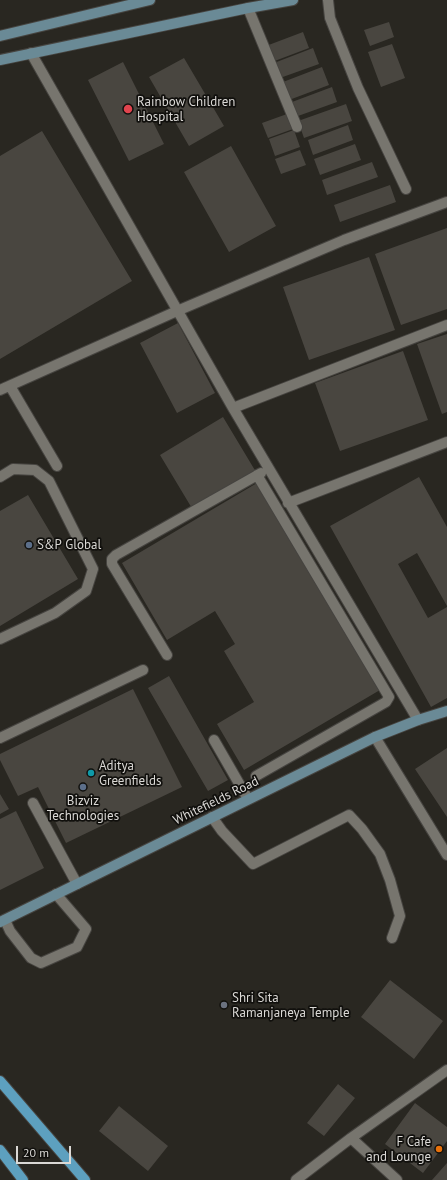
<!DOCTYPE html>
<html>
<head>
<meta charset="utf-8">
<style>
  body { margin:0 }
  #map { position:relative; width:447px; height:1180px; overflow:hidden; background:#292721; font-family:"PT Sans",sans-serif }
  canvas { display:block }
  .scale { position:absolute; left:16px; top:1146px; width:55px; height:18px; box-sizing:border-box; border:2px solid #dbd9d6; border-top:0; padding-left:5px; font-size:12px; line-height:14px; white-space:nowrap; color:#dbd9d6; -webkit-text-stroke:3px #11100d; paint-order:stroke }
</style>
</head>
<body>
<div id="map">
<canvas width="447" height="1180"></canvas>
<div class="scale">20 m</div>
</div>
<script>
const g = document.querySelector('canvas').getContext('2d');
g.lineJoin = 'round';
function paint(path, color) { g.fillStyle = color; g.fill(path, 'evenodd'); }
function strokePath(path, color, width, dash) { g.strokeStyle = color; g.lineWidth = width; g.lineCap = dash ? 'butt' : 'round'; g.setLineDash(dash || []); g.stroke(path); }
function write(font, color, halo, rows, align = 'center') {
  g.font = font + ' "PT Sans",sans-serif'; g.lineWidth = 3.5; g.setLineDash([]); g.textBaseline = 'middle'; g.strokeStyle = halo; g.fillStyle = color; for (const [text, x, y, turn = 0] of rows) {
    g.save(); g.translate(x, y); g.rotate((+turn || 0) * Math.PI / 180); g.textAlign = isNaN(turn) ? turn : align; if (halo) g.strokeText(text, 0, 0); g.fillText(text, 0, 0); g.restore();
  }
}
paint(new Path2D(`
  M 389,22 L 394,37 L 370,46 L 364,30 Z
  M 303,32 L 309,48 L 272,62 L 266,46 Z
  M 392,44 L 405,78 L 381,87 L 368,52 Z
  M 313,48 L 319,64 L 280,78 L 274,63 Z
  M 184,58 L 224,126 L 189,146 L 149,77 Z
  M 123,62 L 164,144 L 129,161 L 88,80 Z
  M 322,67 L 329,85 L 289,100 L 283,82 Z
  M 332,87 L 337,102 L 298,116 L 292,102 Z
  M 346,104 L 352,121 L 304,138 L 298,121 Z
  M 287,114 L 293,129 L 268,138 L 262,123 Z
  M 348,125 L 353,140 L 313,155 L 308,140 Z
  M 294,130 L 300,147 L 275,156 L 269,139 Z
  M 42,131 L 132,281 L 0,359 L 0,156 Z
  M 355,144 L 361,160 L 320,175 L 314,159 Z
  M 231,146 L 276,226 L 229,252 L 184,172 Z
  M 300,150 L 306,165 L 281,174 L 275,159 Z
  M 372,162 L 378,177 L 327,195 L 322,180 Z
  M 390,185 L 396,202 L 340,222 L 334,205 Z
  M 447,228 L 447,309 L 401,325 L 375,254 Z
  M 369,257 L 395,330 L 309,360 L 283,287 Z
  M 178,323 L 215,393 L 177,413 L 140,343 Z
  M 447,334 L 447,412 L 442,414 L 417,344 Z
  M 403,351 L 428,420 L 340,451 L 315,383 Z
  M 223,417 L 256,472 L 193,510 L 160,455 Z
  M 419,477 L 447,527 L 447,606 L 417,553 L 398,564 L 428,618 L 447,607 L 447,698 L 431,707 L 330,526 Z
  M 257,483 L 380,690 L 244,770 L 217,724 L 254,702 L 224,651 L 235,644 L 215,611 L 167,640 L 122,563 Z
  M 28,495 L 78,579 L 0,626 L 0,511 Z
  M 169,676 L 228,780 L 208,791 L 148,688 Z
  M 133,689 L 182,787 L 66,843 L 38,787 L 18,796 L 0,760 L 0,754 Z
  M 447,748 L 447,817 L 415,769 Z
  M 0,794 L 9,809 L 0,814 Z
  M 16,811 L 44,868 L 0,890 L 0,819 Z
  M 390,980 L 443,1021 L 414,1059 L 361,1017 Z
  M 338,1084 L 355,1098 L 324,1136 L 307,1123 Z
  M 415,1103 L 447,1127 L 447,1141 L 423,1173 L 385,1144 Z
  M 119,1106 L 168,1146 L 148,1171 L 99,1131 Z
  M 447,1163 L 447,1180 L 432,1180 Z`), '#494640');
const lane = new Path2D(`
  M 328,0 L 330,18 L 358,88 L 406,189
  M 0,477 L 13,469 L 35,470 L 49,481 L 93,569 L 86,591 L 55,613 L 0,639
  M 212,817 L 222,831 L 253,864 L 349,815 L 362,829 L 380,854 L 390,880 L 400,916 L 392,938
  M 5,920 L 10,931 L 31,958 L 41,963 L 77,947 L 86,929 L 56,894`);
const street = new Path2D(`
  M 248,8 L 297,127
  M 31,53 L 233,408 L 418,720
  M 10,386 L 57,466
  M 0,390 L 177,311 L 344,240 L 447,202
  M 233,408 L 447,325
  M 288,503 L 447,442
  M 167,655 L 112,564 L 112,559 L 116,555 L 261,473
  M 375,737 L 447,855
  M 0,738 L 143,670
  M 214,740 L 248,799
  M 256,776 L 386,702 L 389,697 L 257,475
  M 33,803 L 77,884
  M 351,1138 L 397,1180
  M 296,1180 L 351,1138 L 447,1070`);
const secondary = new Path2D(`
  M 0,36 L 150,0
  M 0,60 L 248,8 L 293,0
  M 0,922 L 375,737 L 418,720 L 447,711`);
const primary = new Path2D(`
  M 0,1081 L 85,1180
  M 0,1150 L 23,1180`);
strokePath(lane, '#464440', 12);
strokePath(street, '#464440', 12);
strokePath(secondary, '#464440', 12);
strokePath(primary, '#464440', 12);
strokePath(lane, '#77756e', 10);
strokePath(street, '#77756e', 10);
strokePath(secondary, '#6a8a96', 10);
strokePath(primary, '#5da0bf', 10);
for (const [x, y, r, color] of [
  [128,109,5,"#e0444e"],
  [29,545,4,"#5c6f8a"],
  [91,773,4,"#0f9aa8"],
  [83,787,4,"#5c6f8a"],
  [224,1005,4,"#6b7280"],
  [439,1149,4,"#e8710a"]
]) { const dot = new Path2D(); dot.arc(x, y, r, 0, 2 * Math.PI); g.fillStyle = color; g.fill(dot); strokePath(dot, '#11100d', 1.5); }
write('13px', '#dbd9d6', '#11100d', [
  ["Rainbow Children",137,102],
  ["Hospital",137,117],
  ["S&P Global",37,545],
  ["Aditya",99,766],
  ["Greenfields",99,781],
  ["Bizviz",83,801,"center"],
  ["Technologies",83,816,"center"],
  ["Shri Sita",232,998],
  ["Ramanjaneya Temple",232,1013],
  ["F Cafe",431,1142,"right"],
  ["and Lounge",431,1157,"right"]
], 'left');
write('13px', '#dbd9d6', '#11100d', [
  ["Whitefields Road",216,801,-26]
]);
</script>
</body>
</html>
